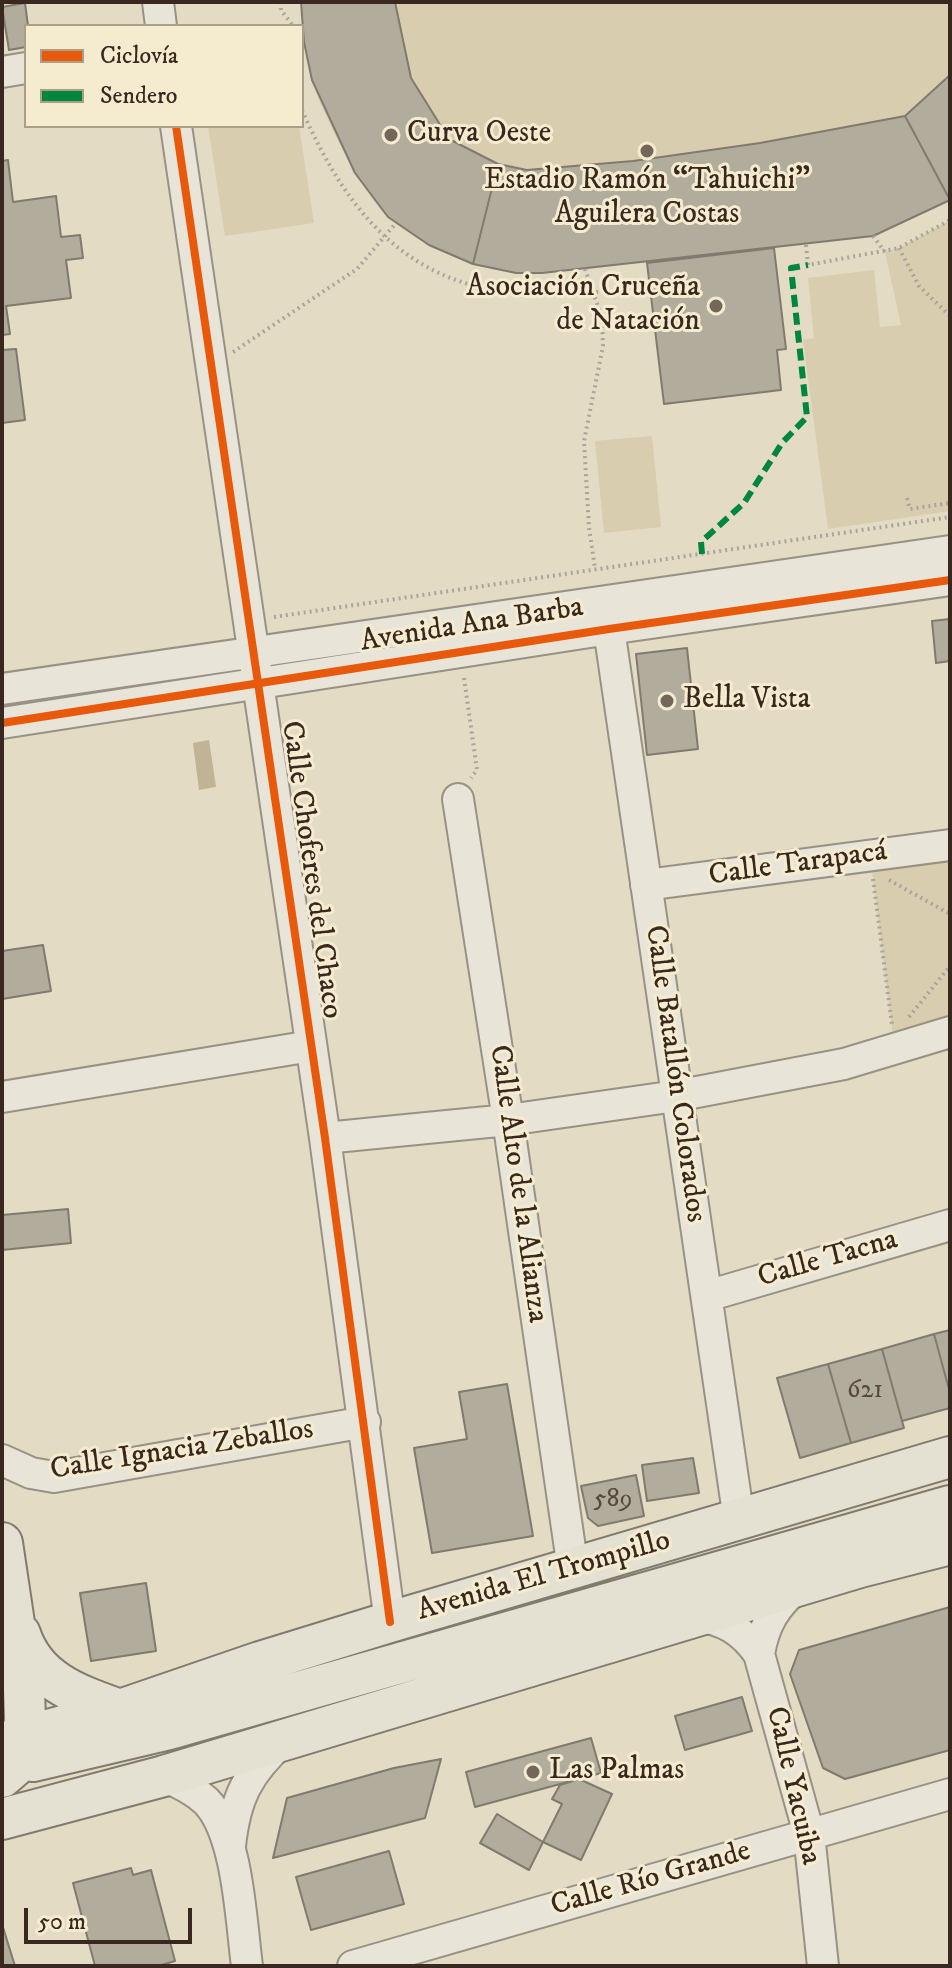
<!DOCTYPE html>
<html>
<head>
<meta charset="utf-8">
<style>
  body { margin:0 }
  #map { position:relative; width:952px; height:1968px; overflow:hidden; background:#e3dbc4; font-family:"IM FELL DW Pica",serif }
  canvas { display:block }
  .frame { position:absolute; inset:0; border:4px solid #39281f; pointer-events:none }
  .legend { position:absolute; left:24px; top:24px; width:280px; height:104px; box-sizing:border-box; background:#f5ecd0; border:2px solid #aa9e89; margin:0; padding:10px 14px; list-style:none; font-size:24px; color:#39281f }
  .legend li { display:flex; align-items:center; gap:16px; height:40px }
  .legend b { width:40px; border:2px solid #aa9e89 }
  .scale { position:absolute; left:24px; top:1908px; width:168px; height:36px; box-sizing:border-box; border:4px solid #39281f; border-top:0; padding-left:10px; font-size:24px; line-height:28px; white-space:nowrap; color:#39281f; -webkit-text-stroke:6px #f5ecd0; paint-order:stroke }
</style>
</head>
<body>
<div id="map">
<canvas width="952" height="1968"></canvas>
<div class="frame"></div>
<ul class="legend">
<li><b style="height:10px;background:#e8590c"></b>Ciclovía</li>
<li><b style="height:10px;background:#00873e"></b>Sendero</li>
</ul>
<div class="scale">50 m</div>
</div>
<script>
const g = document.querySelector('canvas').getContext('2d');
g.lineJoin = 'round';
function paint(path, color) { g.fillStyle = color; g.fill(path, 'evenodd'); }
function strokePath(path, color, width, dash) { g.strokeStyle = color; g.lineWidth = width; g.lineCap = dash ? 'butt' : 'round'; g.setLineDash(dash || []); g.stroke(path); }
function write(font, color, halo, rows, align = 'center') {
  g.font = font + ' "IM FELL DW Pica",serif'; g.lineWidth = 6; g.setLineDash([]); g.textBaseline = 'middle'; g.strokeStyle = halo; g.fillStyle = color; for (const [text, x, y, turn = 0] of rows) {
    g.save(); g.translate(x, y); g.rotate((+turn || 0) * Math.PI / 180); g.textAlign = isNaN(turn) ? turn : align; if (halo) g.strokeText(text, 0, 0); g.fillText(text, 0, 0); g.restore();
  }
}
paint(new Path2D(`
  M 301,2 L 950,2 L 950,199 L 873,236 L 542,273 C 488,273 432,254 390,219 C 363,196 323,115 312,81 C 304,56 303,28 301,2 Z
  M 208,126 L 299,126 L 314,223 L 225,236 Z
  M 950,220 L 950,511 L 828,529 L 803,340 L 814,338 L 808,278 L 874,270 L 880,327 L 901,325 L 885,252 L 899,248 Z
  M 652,436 L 661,527 L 604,533 L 595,441 Z
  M 950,858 L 950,1021 L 893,1037 L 872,871 Z`), '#d9cdaf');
paint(new Path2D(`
  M 209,740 L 216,787 L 199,790 L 193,743 Z`), '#c1b396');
const building = new Path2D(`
  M 301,2 L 395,2 L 411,78 L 449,139 L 498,164 L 473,264 L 429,245 L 388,217 L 355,173 L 312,80 L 304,42 Z
  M 25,3 L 28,26 L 26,26 L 26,47 L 9,50 L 2,7 Z
  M 950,75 L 950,200 L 905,116 Z
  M 905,116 L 950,200 L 873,236 L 542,273 L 516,273 L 473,264 L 498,164 L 527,170 L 633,161 L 760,143 Z
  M 8,160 L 13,202 L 56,196 L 61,237 L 80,235 L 83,258 L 66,260 L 71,298 L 6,306 L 10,334 L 2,335 L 2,161 Z
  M 774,248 L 786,349 L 777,350 L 781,390 L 664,404 L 647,263 Z
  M 16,349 L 25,420 L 2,423 L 2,350 Z
  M 950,619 L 950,661 L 936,663 L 932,621 Z
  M 687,648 L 698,749 L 647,755 L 636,654 Z
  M 43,945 L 51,991 L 2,999 L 2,951 Z
  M 68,1209 L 71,1243 L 2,1250 L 2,1215 Z
  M 950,1330 L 950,1393 L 934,1334 Z
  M 934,1334 L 950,1393 L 950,1408 L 902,1421 L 882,1349 Z
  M 882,1349 L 904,1428 L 851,1443 L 828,1364 Z
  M 828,1364 L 851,1443 L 800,1458 L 777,1378 Z
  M 507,1384 L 533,1536 L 432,1553 L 414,1448 L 467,1439 L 459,1392 Z
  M 693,1458 L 699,1493 L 647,1501 L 642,1465 Z
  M 636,1475 L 644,1516 L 598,1526 L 588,1518 L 581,1486 Z
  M 146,1583 L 156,1651 L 91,1661 L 80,1593 Z
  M 950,1607 L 950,1750 L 845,1779 L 823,1768 L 790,1674 L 799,1650 Z
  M 742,1697 L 752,1731 L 685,1750 L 675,1716 Z
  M 591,1738 L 601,1773 L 475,1807 L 466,1772 Z
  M 441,1759 L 425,1818 L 273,1858 L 287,1798 L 394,1768 Z
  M 579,1779 L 612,1794 L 581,1860 L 543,1842 L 562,1804 L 552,1799 L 560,1785 Z
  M 497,1814 L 543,1842 L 529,1870 L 480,1843 Z
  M 389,1851 L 404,1904 L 311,1930 L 296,1877 Z
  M 131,1868 L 133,1875 L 151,1870 L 175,1961 L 158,1966 L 95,1966 L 73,1883 Z
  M 2,1924 L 15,1966 L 2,1966 Z`);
paint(building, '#b2ac9c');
strokePath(building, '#817a6e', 2);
const minor = new Path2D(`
  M 158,2 L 161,26
  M 2,72 L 26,68
  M 176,126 L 325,1138 L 390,1622
  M 609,629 L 739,1520
  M 2,689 L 950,551
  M 2,723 L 609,629 L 950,580
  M 458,799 L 508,1120 L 573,1569
  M 646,885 L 950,845
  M 2,1097 L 311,1046
  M 325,1138 L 508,1120 L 676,1096 L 844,1064 L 950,1032
  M 707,1296 L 950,1225
  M 2,1460 L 31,1473 L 54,1477 L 365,1422
  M 696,1616 C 724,1619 743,1631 759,1654 L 809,1834 L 823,1966
  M 759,1654 C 764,1625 775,1605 798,1587
  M 164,1776 C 179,1783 193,1789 206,1801 C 238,1833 241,1921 247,1966
  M 230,1846 C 235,1798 248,1772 284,1740
  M 353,1966 L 950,1794`);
const major = new Path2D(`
  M 2,1543 L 24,1690 L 25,1719 L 22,1749 L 16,1765 L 2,1777
  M 20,1634 C 35,1681 78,1695 120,1710
  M 2,1743 L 120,1710 L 260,1662 L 390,1622 L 950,1457
  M 33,1761 L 169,1729 L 950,1506
  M 2,1819 L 164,1776 L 860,1567 L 950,1544`);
strokePath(minor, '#999284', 34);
strokePath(major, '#817a6e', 44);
strokePath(new Path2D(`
  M 280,2 L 281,10 L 293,26
  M 302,39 L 302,49
  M 302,110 C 344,206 401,281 513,293 C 557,298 605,290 649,288
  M 873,236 L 885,252
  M 806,245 L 808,265 L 899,248 L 950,220
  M 899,248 L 919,286 L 950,316
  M 585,269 L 602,318 L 603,346 L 584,441 L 589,528 L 595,568
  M 233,352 L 357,269 L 396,223
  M 907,498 L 910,509 L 950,503
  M 274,617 L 950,517
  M 464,678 L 477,770 L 471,778
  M 873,879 L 892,1025
  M 889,880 L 950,914
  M 909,1017 L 950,966`), '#a9a59b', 4, [2, 4]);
strokePath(minor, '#e8e4d8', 30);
strokePath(major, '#e4e0d2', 40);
strokePath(new Path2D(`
  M 702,554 L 701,542 L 744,503 L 782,443 L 807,417 L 791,268 L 808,265`), '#00873e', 6, [12, 6]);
strokePath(new Path2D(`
  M 176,126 L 325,1138 L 390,1622
  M 2,723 L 609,629 L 950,580`), '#e8590c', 8);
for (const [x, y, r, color] of [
  [391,135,8,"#746759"],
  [647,151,8,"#746759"],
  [716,306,8,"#746759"],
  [667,701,8,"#746759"],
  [533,1772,8,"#746759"]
]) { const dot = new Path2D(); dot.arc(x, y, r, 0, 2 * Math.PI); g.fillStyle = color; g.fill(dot); strokePath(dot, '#f5ecd0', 3); }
write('26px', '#57493e', null, [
  ["621",865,1392],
  ["589",613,1501]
]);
write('30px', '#39281f', '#f5ecd0', [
  ["Curva Oeste",407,135],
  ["Estadio Ramón “Tahuichi”",647,182,"center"],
  ["Aguilera Costas",647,216,"center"],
  ["Asociación Cruceña",700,289,"right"],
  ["de Natación",700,323,"right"],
  ["Bella Vista",683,701],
  ["Las Palmas",549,1772]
], 'left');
write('30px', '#39281f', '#f5ecd0', [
  ["Avenida Ana Barba",472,626,-9],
  ["Calle Tarapacá",798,865,-8],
  ["Calle Choferes del Chaco",310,870,82],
  ["Calle Batallón Colorados",674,1074,82],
  ["Calle Alto de la Alianza",517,1184,82],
  ["Calle Tacna",828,1260,-16],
  ["Calle Ignacia Zeballos",182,1451,-9],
  ["Avenida El Trompillo",544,1577,-16],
  ["Calle Yacuiba",792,1786,77],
  ["Calle Río Grande",651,1880,-16]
]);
</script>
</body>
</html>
